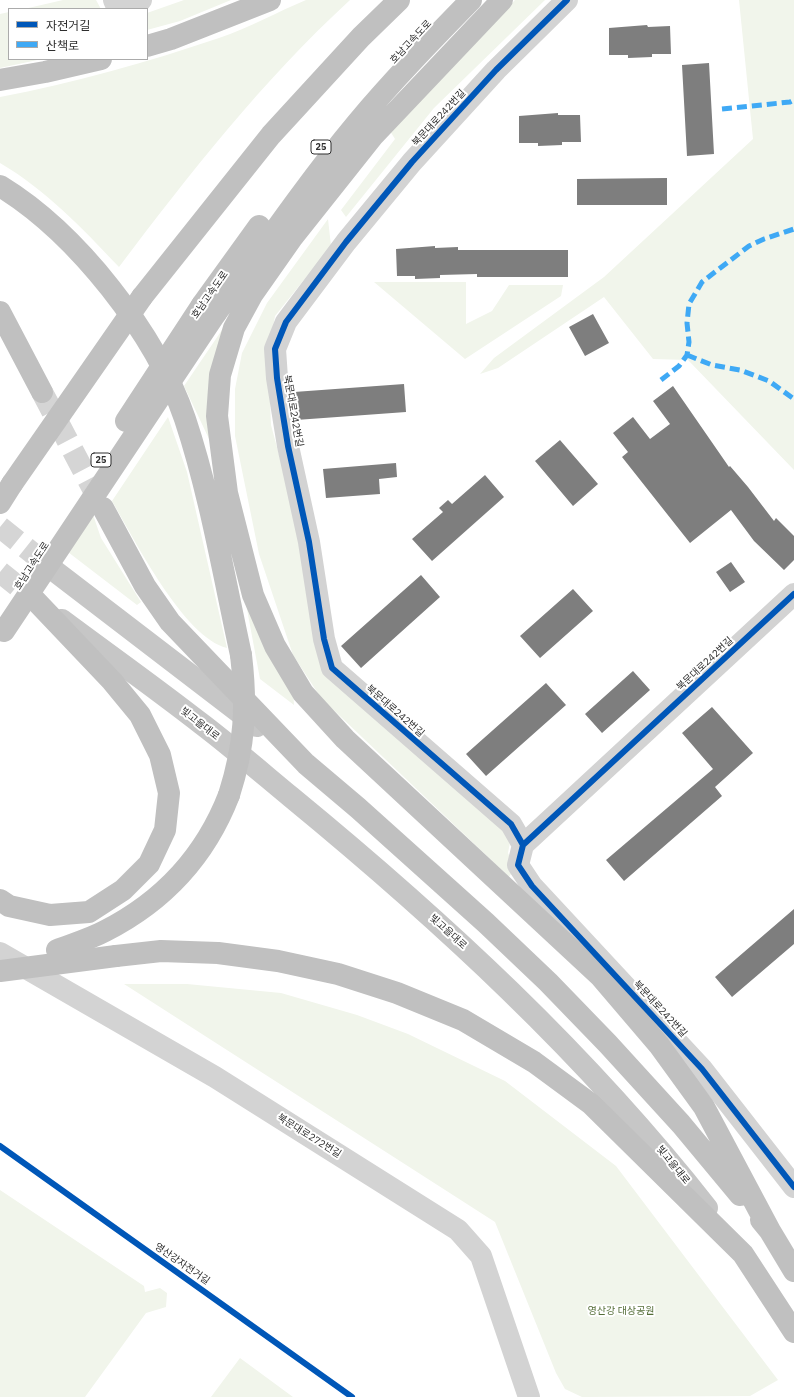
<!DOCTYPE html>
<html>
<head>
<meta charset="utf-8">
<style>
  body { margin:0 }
  #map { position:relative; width:794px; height:1397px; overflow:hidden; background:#fff; font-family:"IBM Plex Sans","Noto Sans KR",sans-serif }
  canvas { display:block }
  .legend { position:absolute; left:8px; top:8px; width:140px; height:52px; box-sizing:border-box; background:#fff; border:1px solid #ababab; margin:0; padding:5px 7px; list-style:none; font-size:12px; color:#2e2e2e }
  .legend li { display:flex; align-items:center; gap:8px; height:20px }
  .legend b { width:20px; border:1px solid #ababab }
</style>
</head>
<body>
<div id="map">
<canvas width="794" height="1397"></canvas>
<ul class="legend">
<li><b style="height:5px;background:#0057b8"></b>자전거길</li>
<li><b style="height:5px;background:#3fa9f5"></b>산책로</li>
</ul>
</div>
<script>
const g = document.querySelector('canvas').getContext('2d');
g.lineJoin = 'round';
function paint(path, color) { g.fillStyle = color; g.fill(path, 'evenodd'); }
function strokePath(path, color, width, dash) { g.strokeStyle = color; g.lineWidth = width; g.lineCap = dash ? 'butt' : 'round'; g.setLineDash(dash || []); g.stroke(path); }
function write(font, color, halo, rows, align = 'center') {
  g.font = font + ' "IBM Plex Sans","Noto Sans KR",sans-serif'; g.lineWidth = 4; g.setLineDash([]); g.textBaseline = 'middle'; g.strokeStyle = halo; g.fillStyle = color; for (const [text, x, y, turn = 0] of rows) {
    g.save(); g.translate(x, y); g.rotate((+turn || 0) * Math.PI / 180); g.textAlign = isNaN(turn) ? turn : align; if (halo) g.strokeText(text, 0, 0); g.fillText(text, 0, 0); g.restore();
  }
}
paint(new Path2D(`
  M 63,0 L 96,0 L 101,9 L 24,9 Z
  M 184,0 L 231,0 L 180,21 L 147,30 L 147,13 Z
  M 306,0 L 350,0 C 263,80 190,173 119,267 C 82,228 46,190 0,163 L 0,97 C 74,83 148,62 219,38 C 249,28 277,12 306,0 Z
  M 515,0 L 545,0 L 434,108 L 346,217 L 341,210 L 395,139 L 390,131 Z
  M 739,0 L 794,0 L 794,470 L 688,360 L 653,359 L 604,297 L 498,368 L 480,374 L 494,358 L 604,277 L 753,139 Z
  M 9,12 L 9,59 L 42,59 L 0,68 L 0,14 Z
  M 328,219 L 331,246 L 275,316 L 268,356 L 271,425 L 303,544 L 324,673 L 511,837 L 508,853 L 515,868 L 509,877 L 321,698 L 293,655 L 259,554 L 235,436 L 235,389 L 242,353 L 267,303 Z
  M 374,282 L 466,282 L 466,324 L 492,311 L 509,285 L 563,285 L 561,296 L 465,359 Z
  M 226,324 L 210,441 L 184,386 Z
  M 168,417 L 187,472 L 227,648 C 184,638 134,539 112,501 Z
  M 91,509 L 101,538 L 141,602 L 137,605 L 64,549 Z
  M 246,604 L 293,690 L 294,705 L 260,679 Z
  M 124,984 L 187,984 L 281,993 L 357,1015 L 408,1034 L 505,1081 L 616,1166 L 778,1380 L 750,1396 L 582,1397 L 565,1389 L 556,1373 L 495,1222 Z
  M 0,1190 L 144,1286 L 145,1292 L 160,1288 L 167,1293 L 166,1307 L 146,1313 L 85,1397 L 0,1397 Z
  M 240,1358 L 293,1397 L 211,1397 Z`), '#f1f5eb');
paint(new Path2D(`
  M 647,25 L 648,27 L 670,26 L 671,54 L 652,54 L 652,57 L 628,58 L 628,55 L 609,55 L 609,28 Z
  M 709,63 L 714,154 L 687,156 L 682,65 Z
  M 558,113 L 558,115 L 580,115 L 581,142 L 562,142 L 562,145 L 538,146 L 538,143 L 519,143 L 519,116 Z
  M 667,178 L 667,205 L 577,205 L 577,179 Z
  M 435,246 L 435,248 L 458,247 L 458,250 L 568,250 L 568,277 L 477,277 L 477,274 L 440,275 L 440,278 L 415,279 L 415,276 L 397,276 L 396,249 Z
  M 593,314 L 609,343 L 585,356 L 569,327 Z
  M 404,384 L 406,412 L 296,420 L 294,392 Z
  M 673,386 L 729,467 L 730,466 L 748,487 L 774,521 L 776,518 L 794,536 L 794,560 L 784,570 L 754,541 L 731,510 L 690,543 L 622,457 L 628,452 L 613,433 L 633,417 L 650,439 L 670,424 L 653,401 Z
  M 560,440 L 598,484 L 573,506 L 535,461 Z
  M 396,463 L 397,477 L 379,479 L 380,494 L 326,498 L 323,469 Z
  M 485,475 L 504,497 L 432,561 L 412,539 L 443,512 L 439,508 L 448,500 L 452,504 Z
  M 731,562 L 745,582 L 730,592 L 716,572 Z
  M 421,575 L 440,597 L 361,668 L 341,646 Z
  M 573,589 L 593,611 L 540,658 L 520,636 Z
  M 633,671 L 650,690 L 602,733 L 585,714 Z
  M 546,683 L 566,705 L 486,776 L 466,754 Z
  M 712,707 L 753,753 L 715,787 L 722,796 L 624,881 L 606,860 L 713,769 L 682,733 Z
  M 794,909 L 794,944 L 732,997 L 715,977 Z`), '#7e7e7e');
strokePath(new Path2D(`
  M 0,527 L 56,572
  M 0,572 L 35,600`), '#d5d5d5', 22, [22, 11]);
strokePath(new Path2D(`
  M 42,392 L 103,508`), '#d5d5d5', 22, [22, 11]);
strokePath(new Path2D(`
  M 114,0 L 118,9 L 141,0
  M 794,594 L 523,845 L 518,865 L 532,886 L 702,1069 L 794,1187
  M 523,845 L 511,824 L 332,668 L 324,639 L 309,542 L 288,446 L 277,378 L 275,349 L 286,322 L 346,242 L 412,162 L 496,70 L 567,0
  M 0,953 L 215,1077 L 458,1230 L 481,1256 L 529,1397`), '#d3d3d3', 22);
strokePath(new Path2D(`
  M 56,572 L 257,726
  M 62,620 C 109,655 157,689 203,725 C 233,748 262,773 291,797 C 442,921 586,1054 707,1208`), '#c6c6c6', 22);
strokePath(new Path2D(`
  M 502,0 L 373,136 L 292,238 L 252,295 L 234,328 L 220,375 L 217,416 L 227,493 L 253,595 L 275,646 L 303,693 L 345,739 L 601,977 L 659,1045 L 704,1107 L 770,1231
  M 147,46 L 171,39 L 270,0
  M 0,80 L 45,72 L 101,59
  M 0,186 C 77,233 156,334 185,419 C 210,494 224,577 241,655
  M 142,297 L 271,135 L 361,37 L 399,0
  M 202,305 L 259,226
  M 0,312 L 42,392
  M 216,313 C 262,249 307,183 357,123 C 393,80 432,40 471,0
  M 0,503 L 12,484
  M 103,508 L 145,586 L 170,622 L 306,764 L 358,808 L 486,923 L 548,982 L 608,1044 L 681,1124 L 740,1195
  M 0,900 L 9,906 L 50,915 L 89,912 L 123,890 L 149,864 L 165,830 L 169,793 L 160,755 L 140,715 L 112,681 L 35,600
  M 57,950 C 73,944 90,939 105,931 C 164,901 205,857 229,795
  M 116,956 L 161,951 L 218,953 L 278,961 L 338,974 L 397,993 L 463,1020 L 534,1062 L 591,1104 L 743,1254 L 794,1332
  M 761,1220 L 770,1231 L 794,1271`), '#c0c0c0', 22);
strokePath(new Path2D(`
  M 126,421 L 202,305
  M 12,484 L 142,297
  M 4,631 L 216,313
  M 229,795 C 245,745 247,706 241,655
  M 0,971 L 116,956`), '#c0c0c0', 22);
strokePath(new Path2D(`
  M 722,109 L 790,102 L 794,100
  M 687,355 L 712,365 L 740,370 L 769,381 L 794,399
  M 661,380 L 679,366 L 687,355 L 689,342 L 687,323 L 689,304 L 702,282 L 749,246 L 764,239 L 794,229`), '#3fa9f5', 5, [10, 5]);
strokePath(new Path2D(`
  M 794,594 L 523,845 L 518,865 L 532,886 L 702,1069 L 794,1187
  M 523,845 L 511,824 L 332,668 L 324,639 L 309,542 L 288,446 L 277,378 L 275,349 L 286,322 L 346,242 L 412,162 L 496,70 L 567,0
  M 0,1146 L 352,1397`), '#0057b8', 6);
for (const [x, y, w] of [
  [321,147,20],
  [101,460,20]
]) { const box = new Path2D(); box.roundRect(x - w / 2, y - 7, w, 14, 3); g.fillStyle = '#fff'; g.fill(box); strokePath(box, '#2e2e2e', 1); }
write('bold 9px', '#2e2e2e', null, [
  ["25",321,147],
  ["25",101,460]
]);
write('10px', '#2e2e2e', '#fff', [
  ["호남고속도로",411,42,-47],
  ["북문대로242번길",439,118,-47],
  ["호남고속도로",210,295,-55],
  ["북문대로242번길",293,411,80],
  ["호남고속도로",32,566,-57],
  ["북문대로242번길",705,664,-43],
  ["북문대로242번길",395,711,41],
  ["빛고을대로",200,724,38],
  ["빛고을대로",448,932,42],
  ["북문대로242번길",660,1009,47],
  ["북문대로272번길",309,1136,32],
  ["빛고을대로",673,1165,51],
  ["영산강자전거길",182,1264,35]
]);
write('10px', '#556e38', '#fff', [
  ["영산강 대상공원",621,1311]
]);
</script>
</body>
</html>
